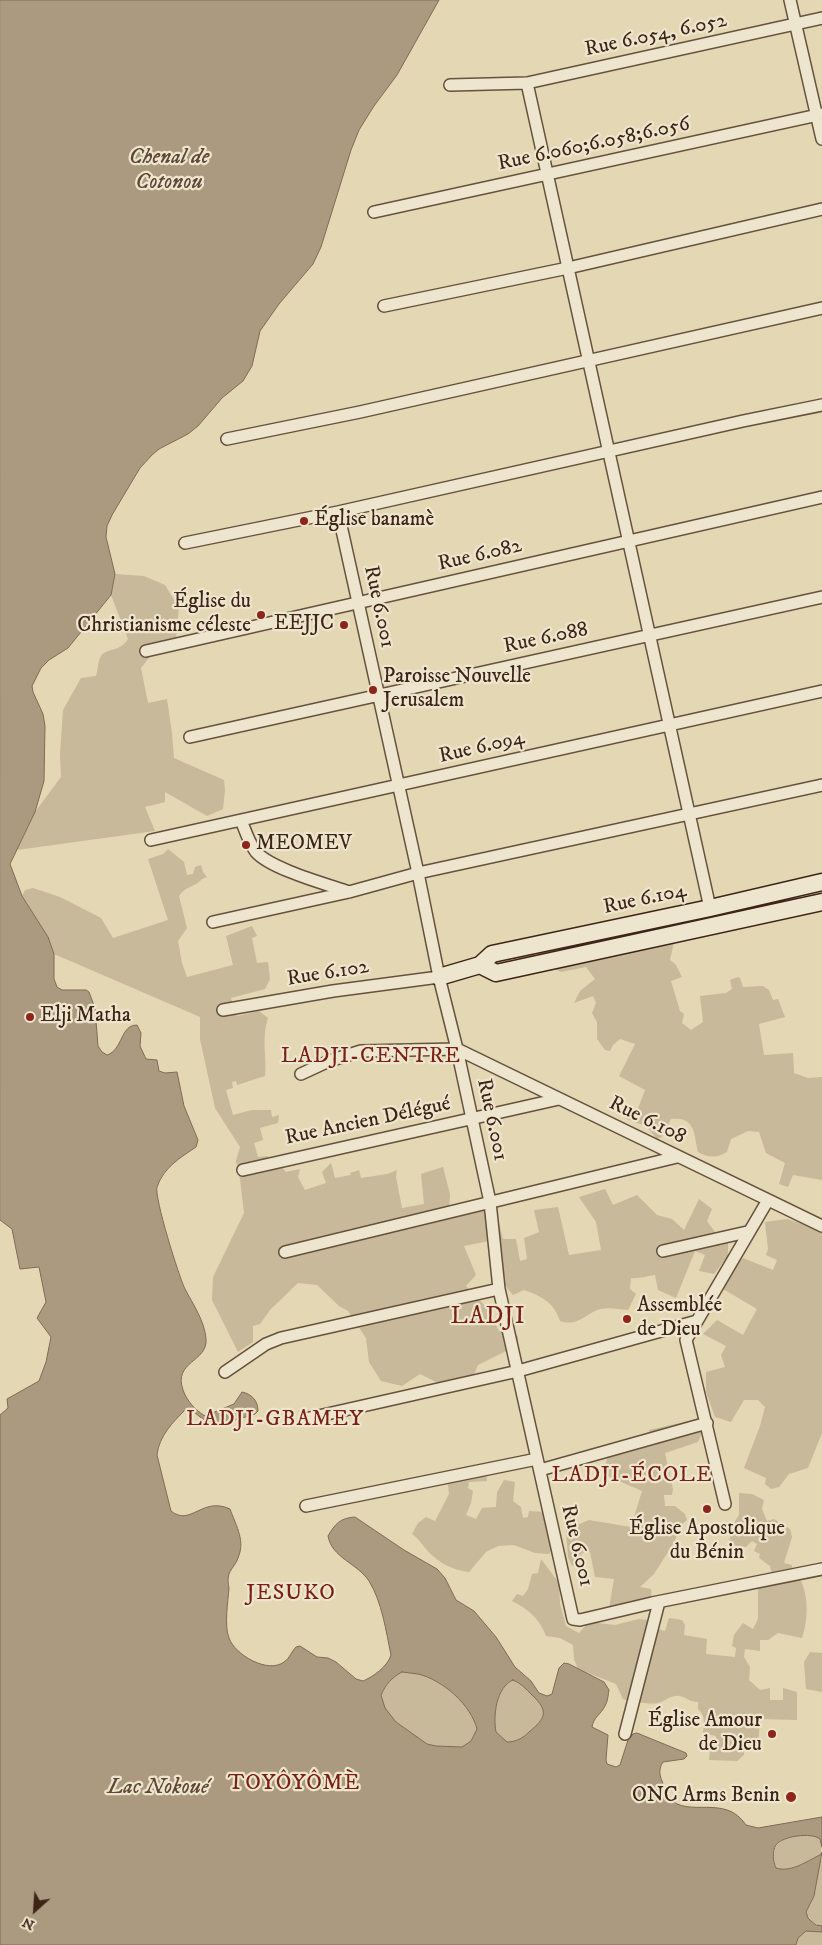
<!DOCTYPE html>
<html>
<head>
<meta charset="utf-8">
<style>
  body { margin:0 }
  #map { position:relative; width:822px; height:1945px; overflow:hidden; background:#e3d7b4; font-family:"IM FELL DW Pica",serif }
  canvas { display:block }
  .north { position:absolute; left:10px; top:1885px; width:50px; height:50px; -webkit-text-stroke:4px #ede5ce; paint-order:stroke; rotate:206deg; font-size:14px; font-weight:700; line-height:20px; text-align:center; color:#3d2417 }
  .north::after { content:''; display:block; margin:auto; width:18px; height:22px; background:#3d2417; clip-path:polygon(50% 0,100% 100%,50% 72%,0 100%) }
</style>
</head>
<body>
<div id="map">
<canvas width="822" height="1945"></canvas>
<div class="north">N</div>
</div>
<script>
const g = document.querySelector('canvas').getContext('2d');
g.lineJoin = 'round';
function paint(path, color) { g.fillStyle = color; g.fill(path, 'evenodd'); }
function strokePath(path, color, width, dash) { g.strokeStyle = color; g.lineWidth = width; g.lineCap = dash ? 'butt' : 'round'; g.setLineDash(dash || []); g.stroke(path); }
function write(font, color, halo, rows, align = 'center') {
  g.font = font + ' "IM FELL DW Pica",serif'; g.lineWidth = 4.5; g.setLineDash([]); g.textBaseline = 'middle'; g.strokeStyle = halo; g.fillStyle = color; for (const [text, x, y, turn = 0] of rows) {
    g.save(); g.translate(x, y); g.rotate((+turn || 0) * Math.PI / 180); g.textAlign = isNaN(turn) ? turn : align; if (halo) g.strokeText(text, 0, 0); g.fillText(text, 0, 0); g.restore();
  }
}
paint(new Path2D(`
  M 115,574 L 144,576 L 165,585 L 179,608 L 176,639 L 156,643 L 157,648 L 141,668 L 148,703 L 167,699 L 172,733 L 174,758 L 224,780 L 225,790 L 223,809 L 207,816 L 165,792 L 165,802 L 145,807 L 155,831 L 17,850 L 35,812 L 61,777 L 60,754 L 63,710 L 81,678 L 96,676 C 98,670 98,661 101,656 C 108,647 119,653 128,639 L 111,595 Z
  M 168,849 L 184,862 L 187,875 L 193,874 L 195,867 L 201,865 L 203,872 L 207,877 L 202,879 C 196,887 185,886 179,896 L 187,928 L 178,941 L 182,963 L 187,977 L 233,965 L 226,936 L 252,926 L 257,936 L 252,938 L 257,963 L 268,962 L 270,979 L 265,989 L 231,998 L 237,1016 L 259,1011 L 268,1018 C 261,1038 267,1056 265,1076 L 237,1085 L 236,1081 L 232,1082 L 233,1088 L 226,1090 L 233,1115 L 252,1110 L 271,1110 L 272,1117 L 279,1115 L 278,1123 L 260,1128 L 263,1140 L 254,1143 L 258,1157 L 267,1156 L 274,1161 L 247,1167 L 253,1174 L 281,1166 L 286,1172 L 300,1169 L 298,1177 L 305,1190 L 326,1183 L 322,1172 L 331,1163 L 335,1178 L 351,1175 L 350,1173 L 359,1170 L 361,1178 L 387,1174 L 397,1170 L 396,1177 L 402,1208 L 424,1204 L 421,1174 L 443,1167 L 450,1194 L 449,1212 L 495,1206 L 503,1239 L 516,1239 L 520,1261 L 527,1259 L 524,1238 L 539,1232 L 534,1210 L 558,1207 L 569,1255 L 601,1250 L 596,1222 L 579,1197 L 605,1189 L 613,1205 L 637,1195 L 657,1215 L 672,1219 L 684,1230 L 699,1199 L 712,1209 L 707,1221 L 715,1232 L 728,1240 L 728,1256 L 714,1274 L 699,1271 L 705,1255 L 695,1251 L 676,1298 L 658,1290 L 655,1275 C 647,1276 639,1279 631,1278 L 630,1289 L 636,1294 L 628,1310 C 619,1309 609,1307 600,1309 C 585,1314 578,1327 560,1321 C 554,1302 541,1296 524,1290 L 513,1295 C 498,1279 494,1261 489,1241 L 464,1246 L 476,1275 L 466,1286 L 488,1309 L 499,1331 L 518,1336 L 518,1345 L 478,1365 L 471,1382 L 446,1387 L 420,1374 L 402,1386 L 381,1381 L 369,1362 L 366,1338 L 348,1311 L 339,1306 L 317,1285 L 298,1283 L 270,1310 L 260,1324 L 253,1326 L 253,1342 L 238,1352 L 212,1300 L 213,1277 L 244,1213 L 240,1179 L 236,1161 L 240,1147 L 215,1108 L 200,1039 L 200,1017 L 54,954 L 48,937 L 22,896 L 25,890 L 33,888 L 60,897 L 101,918 L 113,938 L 168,920 L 148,859 L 163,854 Z
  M 668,924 L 676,933 L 670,960 L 676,965 L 682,977 L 671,981 L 680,1011 L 684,1014 L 682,1023 L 691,1030 L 703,1022 L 700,996 L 726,993 L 732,989 L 730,980 L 738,977 L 740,978 L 743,987 L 763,986 L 769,990 L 773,1000 L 778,999 L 785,1017 L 759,1024 L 764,1055 L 793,1053 L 794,1073 L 808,1078 L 822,1077 L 822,1180 L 793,1175 L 788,1187 L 779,1184 L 785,1163 L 766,1153 L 759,1132 L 748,1131 L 731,1139 L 727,1152 C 716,1158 709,1158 698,1152 C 694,1135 696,1116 671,1119 L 662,1137 L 657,1139 L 646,1126 L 624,1118 L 636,1114 L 645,1090 L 619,1076 L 635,1044 L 620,1039 L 613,1045 L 610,1051 L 605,1050 L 597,1039 L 597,1022 L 592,1013 L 596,1003 L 593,996 L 574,1003 L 580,991 L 595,979 L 586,967 L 561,972 L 547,965 L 545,955 L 550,952 L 556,961 L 569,954 L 568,935 Z
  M 787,1219 L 822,1230 L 822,1433 L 808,1468 L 789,1474 L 779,1487 L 771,1489 L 765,1484 L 766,1478 L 744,1468 L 760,1426 L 765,1407 L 758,1400 L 744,1400 L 731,1422 L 715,1417 L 706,1392 L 706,1372 L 725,1367 L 721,1355 L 726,1346 L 703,1334 L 717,1320 L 743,1335 L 757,1309 L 723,1289 L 727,1274 L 743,1258 L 773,1270 L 777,1260 L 766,1255 L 768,1249 L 765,1222 Z
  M 697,1419 L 704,1428 L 698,1442 L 665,1453 L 673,1489 L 672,1495 L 664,1495 L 665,1506 L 675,1506 L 685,1514 L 687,1520 L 679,1527 L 675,1541 L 654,1574 L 640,1587 L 651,1589 L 652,1603 L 640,1612 L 619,1615 L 609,1608 L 614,1579 L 595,1577 L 590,1552 L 581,1553 L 583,1564 L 572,1566 L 568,1557 L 565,1518 L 574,1515 L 577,1525 L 589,1520 L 631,1527 L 642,1491 L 603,1474 L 609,1452 L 651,1443 L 649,1430 Z
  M 486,1474 L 487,1481 L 469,1482 L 468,1488 L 473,1491 L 471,1503 L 466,1515 L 476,1519 L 482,1508 L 496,1507 L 497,1492 L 504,1480 L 515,1482 L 513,1501 L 521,1507 L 523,1518 L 528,1517 L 529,1511 L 545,1512 L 556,1543 L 549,1554 L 535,1553 L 514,1545 L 498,1546 L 486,1552 L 469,1572 C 452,1570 437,1562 426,1549 C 421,1543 418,1538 412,1534 L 418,1523 L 426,1517 L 435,1521 L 449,1494 L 447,1477 Z
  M 739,1493 L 752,1494 L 764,1500 L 762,1509 L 767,1521 L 774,1519 L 790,1529 L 792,1537 L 784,1563 L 792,1565 L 792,1570 L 772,1576 L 770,1566 L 759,1558 L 760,1554 L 754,1551 L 757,1544 L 752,1541 L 746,1547 L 729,1545 L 731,1528 L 739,1515 Z
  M 541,1559 L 559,1583 L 560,1604 L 566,1626 L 579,1633 L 589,1622 L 615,1625 L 639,1619 L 657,1621 L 655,1628 L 665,1631 L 669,1618 L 682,1620 L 685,1625 L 684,1635 L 707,1639 L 706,1654 L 735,1657 L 736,1648 L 732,1646 L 734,1635 L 743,1623 L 753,1629 L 758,1619 L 758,1586 L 800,1579 C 809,1596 808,1621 802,1638 L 778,1633 L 768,1640 L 760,1640 L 760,1651 L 745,1649 L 744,1657 L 750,1667 L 749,1680 L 760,1690 L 770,1688 L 770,1700 L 783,1700 L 783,1688 L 797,1692 L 797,1720 L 760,1719 L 758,1747 L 744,1747 L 744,1755 L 737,1761 L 709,1760 L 710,1750 L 715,1748 L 716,1736 L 703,1733 C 704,1723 706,1716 698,1709 L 698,1702 C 690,1702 687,1698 680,1696 C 672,1694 665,1701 658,1703 C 652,1705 629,1701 623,1699 L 616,1684 L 578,1669 L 574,1659 L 573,1645 L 560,1638 L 546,1636 C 540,1619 528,1609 512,1601 L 517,1594 L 523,1596 L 528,1589 L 532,1574 L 538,1573 Z
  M 810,1652 L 822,1653 L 822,1692 L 806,1689 L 804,1662 Z
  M 402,1672 C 407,1673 413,1673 418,1674 C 443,1680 471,1705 477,1729 L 471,1741 L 462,1747 L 436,1746 L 427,1744 L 396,1722 L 384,1708 L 381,1695 C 386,1684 391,1678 402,1672 Z
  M 513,1680 C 521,1683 526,1689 532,1695 C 549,1711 546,1718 529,1732 C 523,1738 516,1742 507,1742 L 496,1732 C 493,1716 496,1688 513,1680 Z
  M 814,1835 L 820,1839 L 822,1847 L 820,1855 C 806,1861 791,1873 776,1868 C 774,1864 774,1861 774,1856 C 774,1835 797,1836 814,1835 Z
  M 822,1859 L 822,1926 C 814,1924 809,1921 806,1913 L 816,1889 L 819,1862 Z
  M 806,1931 L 822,1932 L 822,1945 L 797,1945 L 798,1938 Z`), '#c7b999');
const water = new Path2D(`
  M 0,0 L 439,0 L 397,75 L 374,106 L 359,130 L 351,150 L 321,247 L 313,264 L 279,304 L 260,331 L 252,366 L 243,381 L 222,398 L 198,426 L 188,434 L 159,449 L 152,455 L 140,468 L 112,515 L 107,526 L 106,537 L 115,574 L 111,595 L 68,648 L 49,660 L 41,668 L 32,686 L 33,692 L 43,714 L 45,726 L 44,781 L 35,812 L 10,864 L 22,896 L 48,937 L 54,954 L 54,979 L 57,987 L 62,990 L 86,990 L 89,992 L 95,1008 L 98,1046 L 102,1052 L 107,1055 C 123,1050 120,1025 137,1025 L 141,1033 L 140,1046 L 146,1059 L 157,1060 L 159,1071 L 165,1073 L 177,1072 L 184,1106 L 198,1140 L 196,1147 C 180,1158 164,1167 157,1187 C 154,1197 179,1277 185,1289 C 193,1304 205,1322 206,1339 C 208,1362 173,1361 183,1390 C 187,1401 195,1410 205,1416 L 234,1404 L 242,1392 C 252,1394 258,1401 258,1411 L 255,1414 L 219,1425 C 203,1426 198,1410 186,1409 C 173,1422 159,1436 157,1455 L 171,1511 C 191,1527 202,1496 230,1509 C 235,1523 245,1540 239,1555 C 235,1570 225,1569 229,1588 C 228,1601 224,1626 229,1638 C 235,1655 268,1674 284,1662 C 290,1658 291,1652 296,1647 L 300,1646 L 317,1657 L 328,1658 L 336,1662 L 356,1679 L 363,1681 C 373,1677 388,1666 391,1655 C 386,1631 382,1602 369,1581 C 357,1563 332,1558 328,1536 C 335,1524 340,1518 355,1517 L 404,1550 L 437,1569 L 445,1578 L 456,1600 L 474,1611 L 496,1637 L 515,1667 L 531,1681 L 539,1693 L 547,1696 L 552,1694 L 559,1668 L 564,1663 L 569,1664 L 604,1682 L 609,1690 C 608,1695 608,1701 605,1706 C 601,1714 593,1718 592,1727 L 608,1735 L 606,1760 L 607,1764 L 616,1767 L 620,1765 L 628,1740 L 633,1734 L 637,1733 L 686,1753 L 687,1756 L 684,1759 L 663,1762 C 659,1768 659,1774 662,1781 C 664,1786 665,1794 669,1798 C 688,1819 725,1793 746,1825 L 758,1828 L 822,1817 L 822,1847 L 820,1839 C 812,1832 782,1836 776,1845 C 772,1851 773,1862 776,1868 C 791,1873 807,1861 820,1855 L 822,1852 L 814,1896 L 806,1912 L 808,1918 L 811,1921 L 816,1925 L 822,1926 L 822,1932 L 806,1931 L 798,1938 L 796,1945 L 0,1945 L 0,1415 L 8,1408 L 7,1399 L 39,1381 L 46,1362 L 51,1337 L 37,1318 L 46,1302 L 39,1267 L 20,1269 L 12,1229 L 0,1220 ZM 402,1672 C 407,1673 413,1673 418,1674 C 443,1680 471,1705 477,1729 L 471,1741 L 462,1747 L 436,1746 L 427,1744 L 396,1722 L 385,1708 L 381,1695 C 386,1684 391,1678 402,1672 ZM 513,1680 C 521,1683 526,1689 532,1695 C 549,1711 546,1718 529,1732 C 523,1738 516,1742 507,1742 L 496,1732 C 493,1716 496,1687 513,1680 Z`);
paint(water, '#ab9a7f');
strokePath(water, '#7f6b55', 1);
const street = new Path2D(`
  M 790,0 L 822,139
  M 527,83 L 710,908
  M 450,85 L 527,83 L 822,18
  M 374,212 L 822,114
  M 384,306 L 568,268 L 822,209
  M 227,439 L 360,412 L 822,308
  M 338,512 L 418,873 L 439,977 L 457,1049 L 490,1202 L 499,1289 L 573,1619 L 580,1620 L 652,1603 L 822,1569
  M 185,543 L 338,512 L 743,421 L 822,405
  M 146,651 L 822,497
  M 190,737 L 822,597
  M 241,820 C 245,830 249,843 256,852 C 271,869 326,884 349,892
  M 151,840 L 822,691
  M 213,922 L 349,892 L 418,873 L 822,785
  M 223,1010 L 333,991 L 439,977
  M 301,1074 L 329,1061 L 361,1051 L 457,1049 L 822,1226
  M 243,1170 L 559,1099
  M 663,1251 L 747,1232
  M 285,1252 L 677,1157
  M 225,1372 L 266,1344 L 281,1338 L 499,1289
  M 305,1419 L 518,1371 L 697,1321
  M 540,1470 L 707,1423
  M 725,1504 L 686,1340 L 768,1200
  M 306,1506 L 537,1459
  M 625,1734 L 659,1602`);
const secondary = new Path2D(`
  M 480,965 L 496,973 L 822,902
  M 439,977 L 480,965 L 492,954 L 710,908 L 822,882`);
strokePath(street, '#66513e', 14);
strokePath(secondary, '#3d2417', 19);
strokePath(street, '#ede5ce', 11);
strokePath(secondary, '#ede5ce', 16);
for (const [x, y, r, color] of [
  [304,521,5,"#8f2418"],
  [261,615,5,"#8f2418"],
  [344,625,5,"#8f2418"],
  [373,690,5,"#8f2418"],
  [246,845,5,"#8f2418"],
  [30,1017,5,"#8f2418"],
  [627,1319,5,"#8f2418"],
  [707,1509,5,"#8f2418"],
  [772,1734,5,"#8f2418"],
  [791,1797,6,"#8f2418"]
]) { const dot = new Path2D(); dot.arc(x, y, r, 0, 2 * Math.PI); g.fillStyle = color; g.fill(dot); strokePath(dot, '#ede5ce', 2); }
write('21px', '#3d2417', '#ede5ce', [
  ["Rue 6.054, 6.052",656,36,-12],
  ["Rue 6.060;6.058;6.056",594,145,-12],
  ["Rue 6.082",480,556,-13],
  ["Rue 6.001",378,607,78],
  ["Rue 6.088",546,639,-12],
  ["Rue 6.094",482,748,-13],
  ["Rue 6.104",645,900,-12],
  ["Rue 6.102",328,974,-9],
  ["Rue 6.001",491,1120,78],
  ["Rue 6.108",647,1121,26],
  ["Rue Ancien Délégué",368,1122,-12],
  ["Rue 6.001",576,1546,77]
]);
write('21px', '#3d2417', '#ede5ce', [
  ["Église banamè",314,521],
  ["Église du",251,603,"right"],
  ["Christianisme céleste",251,627,"right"],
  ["EEJJC",334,625,"right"],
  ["Paroisse Nouvelle",383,678],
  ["Jerusalem",383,702],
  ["MEOMEV",256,845],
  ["Elji Matha",40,1017],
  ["Assemblée",637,1307],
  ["de Dieu",637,1331],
  ["Église Apostolique",707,1530,"center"],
  ["du Bénin",707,1554,"center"],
  ["Église Amour",762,1722,"right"],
  ["de Dieu",762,1746,"right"],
  ["ONC Arms Benin",780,1797,"right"]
], 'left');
write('italic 22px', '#5e4736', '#ede5ce', [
  ["Chenal de",169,158],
  ["Cotonou",169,183],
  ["Lac Nokoué",158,1788]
]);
g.letterSpacing = '1px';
write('22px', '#7a1f14', '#ede5ce', [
  ["LADJI-CENTRE",371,1057],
  ["LADJI-GBAMEY",275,1420],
  ["LADJI-ÉCOLE",632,1476],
  ["JESUKO",291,1594],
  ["TOYÔYÔMÈ",294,1784]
]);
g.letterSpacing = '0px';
g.letterSpacing = '1px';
write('24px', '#7a1f14', '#ede5ce', [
  ["LADJI",488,1318]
]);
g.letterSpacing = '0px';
</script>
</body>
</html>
